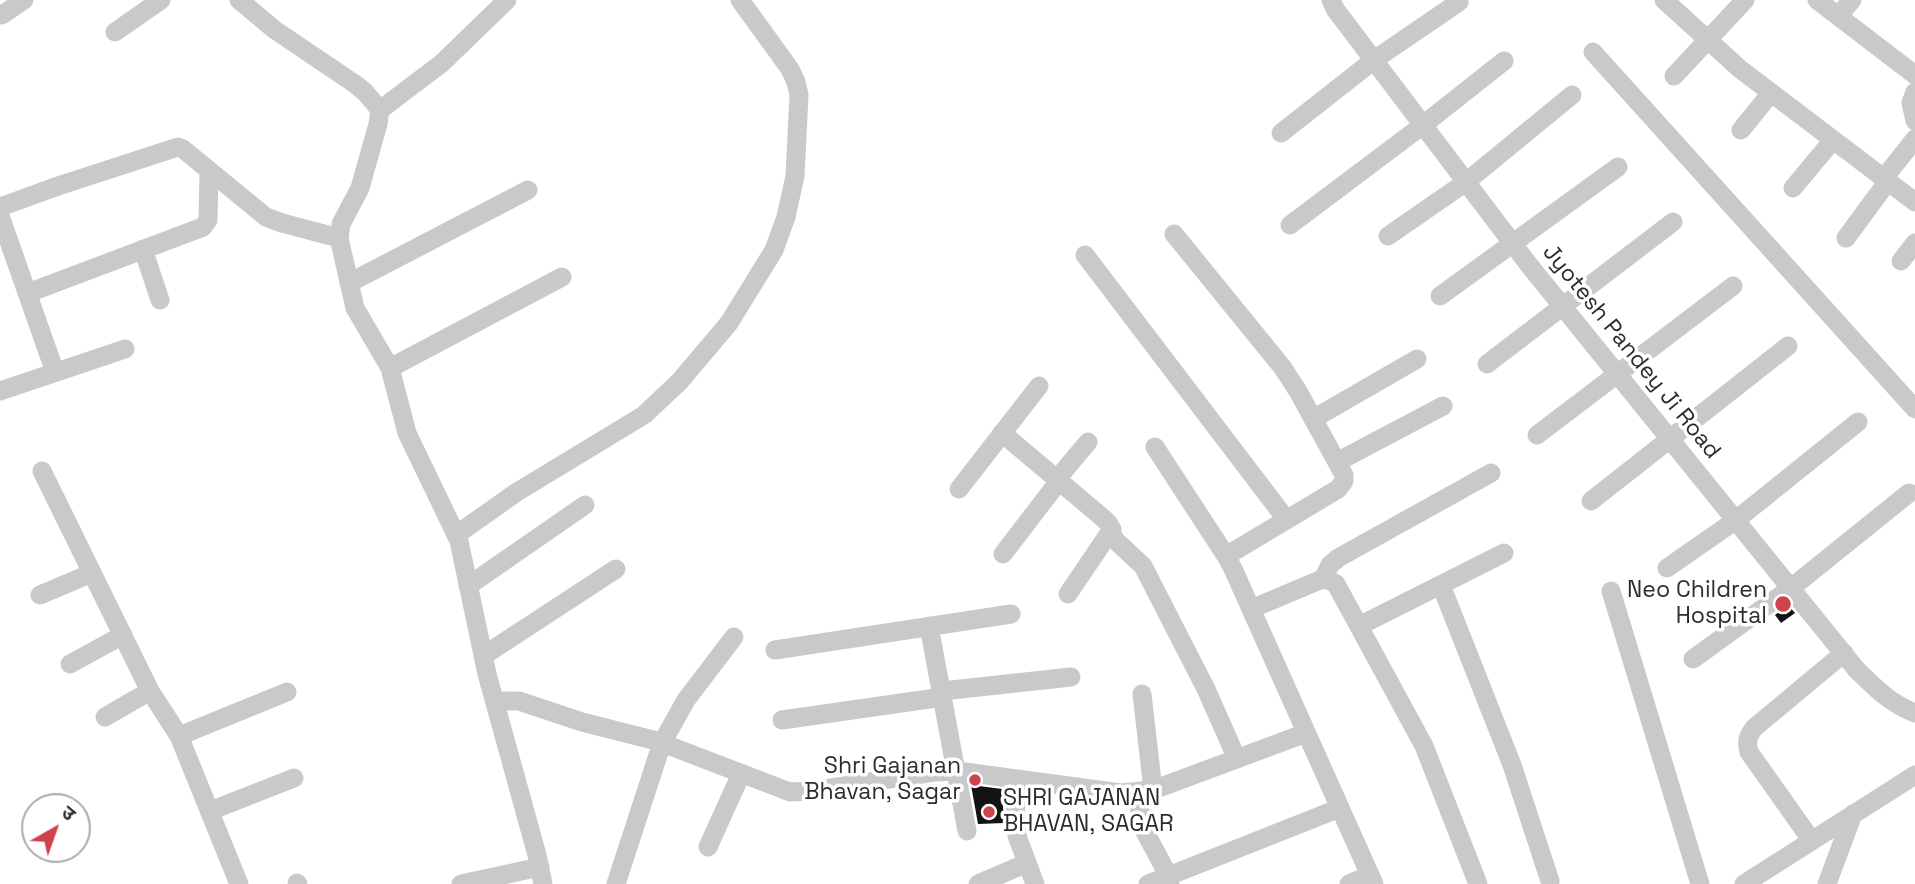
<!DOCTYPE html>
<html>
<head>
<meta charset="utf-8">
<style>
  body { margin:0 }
  #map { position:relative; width:1915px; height:884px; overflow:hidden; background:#fff; font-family:"Space Grotesk","Noto Sans Devanagari",sans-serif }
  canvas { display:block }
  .north { position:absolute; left:21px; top:793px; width:70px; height:70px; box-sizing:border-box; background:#fff; border:2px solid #ababab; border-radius:50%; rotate:40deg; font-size:19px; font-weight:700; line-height:28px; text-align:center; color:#2c2c2c }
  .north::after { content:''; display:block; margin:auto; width:24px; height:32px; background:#cf434c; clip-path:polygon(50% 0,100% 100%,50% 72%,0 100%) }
</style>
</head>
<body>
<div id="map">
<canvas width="1915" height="884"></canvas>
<div class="north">उ</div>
</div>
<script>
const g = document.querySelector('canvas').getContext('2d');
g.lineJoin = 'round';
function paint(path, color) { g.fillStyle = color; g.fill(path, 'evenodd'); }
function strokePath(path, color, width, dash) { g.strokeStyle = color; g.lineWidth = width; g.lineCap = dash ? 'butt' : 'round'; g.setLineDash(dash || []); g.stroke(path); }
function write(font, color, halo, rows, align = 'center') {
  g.font = font + ' "Space Grotesk",sans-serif'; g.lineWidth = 7; g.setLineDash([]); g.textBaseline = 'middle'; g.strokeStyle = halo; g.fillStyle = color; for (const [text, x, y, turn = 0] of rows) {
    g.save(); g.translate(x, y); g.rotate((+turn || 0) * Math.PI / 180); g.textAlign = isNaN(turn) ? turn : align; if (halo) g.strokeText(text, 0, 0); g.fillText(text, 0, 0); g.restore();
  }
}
paint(new Path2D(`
  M 1788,605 L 1795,613 L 1781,623 L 1775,615 Z
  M 971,785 L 1002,789 L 1004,823 L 978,824 Z`), '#131313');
strokePath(new Path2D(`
  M 239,0 L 275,30 L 355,84 L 365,92 L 380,110 L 378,124 L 360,188 L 341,224 L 339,238 L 355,308 L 390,368 L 407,433 L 459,541 L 487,674 L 537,855 L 543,884
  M 1331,0 L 1335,9 L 1529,265 L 1856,669 C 1874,687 1891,704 1915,713
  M 1664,0 L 1740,69 L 1915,202
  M 1817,0 L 1915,75
  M 2,15 L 24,0
  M 1838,16 L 1852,0
  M 115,32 L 161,0
  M 1593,52 L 1915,409
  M 1674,76 L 1745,0
  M 1915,92 L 1911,103 L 1915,121
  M 380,110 L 442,63 L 507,0
  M 1741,130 L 1771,93
  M 1281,133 L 1374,60 L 1459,2
  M 1884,178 L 1915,139
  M 1793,188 L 1833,140
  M 0,207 L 58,186 L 178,147 L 183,149 L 266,217 L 282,223 L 339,238
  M 0,216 L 55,372
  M 1290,225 L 1423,125 L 1504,61
  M 1174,234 L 1283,368 L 1299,393 L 1344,475 L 1344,481 L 1338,489 L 1226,556
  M 1388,236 L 1466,182 L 1572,95
  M 1846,238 L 1888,181
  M 143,249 L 160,300
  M 1085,255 L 1286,519
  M 1901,261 L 1915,243
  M 349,283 L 528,190
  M 28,293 L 203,227 L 208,220 L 209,171
  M 1440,296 L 1618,167
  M 1487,364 L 1673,222
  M 390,368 L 562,277
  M 0,391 L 125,349
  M 1313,419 L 1417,359
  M 1002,433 L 1103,518 L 1109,524 L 1114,539 L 1143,566 L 1206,689 L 1237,759
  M 1537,435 L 1733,286
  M 1155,447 L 1228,559 L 1234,571 L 1374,884
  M 1337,462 L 1443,406
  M 42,471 L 150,691 L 179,736 L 239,884
  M 1057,479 L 1088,442
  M 959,489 L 1039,386
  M 1591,501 L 1788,346
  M 456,535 L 517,492 L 644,415 L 680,381 L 729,323 L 774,250 L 786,217 L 795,176 L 799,95 L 796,82 L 790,69 L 740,0
  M 1003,554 L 1059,481
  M 1667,568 L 1736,520 L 1858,422
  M 1323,579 L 1330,565 L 1338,558 L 1491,473
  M 1441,585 L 1512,765 L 1550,881
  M 468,586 L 585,505
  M 1611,591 L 1700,884
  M 1068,594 L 1112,529
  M 40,595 L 92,573
  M 1251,609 L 1320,580 L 1327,579 L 1336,584 L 1424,746 L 1478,884
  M 929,626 L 967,831
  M 1359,626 L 1504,553
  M 775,650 L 1011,614
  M 483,656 L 616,569
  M 1693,659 L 1791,588 L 1909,493
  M 70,664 L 123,635
  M 942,691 L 1071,677
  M 1142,694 L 1153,790
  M 495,701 L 519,701 L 582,722 L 657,741 L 790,792 L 812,791 L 934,772 L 957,771 L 1121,793 L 1153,790 L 1306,733
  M 105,717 L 150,691
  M 782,720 L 943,697
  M 179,736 L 287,692
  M 1014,779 L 1017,836 L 1035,884
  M 1136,793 L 1144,830 L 1167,873 L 1170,884
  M 210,811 L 294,778
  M 1812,841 L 1749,752 C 1746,741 1748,736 1754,728 L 1844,653
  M 708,847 L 741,774
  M 297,883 L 298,884
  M 461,884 L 540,867
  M 616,884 L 662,743 L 686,700 L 734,637
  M 978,884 L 1027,863
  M 1148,884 L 1340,808
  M 1349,884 L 1370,875
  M 1744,884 L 1915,775
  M 1827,884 L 1853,814`), '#c9c9c9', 19);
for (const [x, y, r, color] of [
  [1783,604,9,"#cf434c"],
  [975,780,7,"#cf434c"],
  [989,812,7,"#cf434c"]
]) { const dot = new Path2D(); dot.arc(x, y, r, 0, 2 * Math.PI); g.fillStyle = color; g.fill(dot); strokePath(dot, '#fff', 2.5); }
write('23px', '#2c2c2c', '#fff', [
  ["Jyotesh Pandey Ji Road",1631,352,51]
]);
write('23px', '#2c2c2c', '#fff', [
  ["Neo Children",1767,591],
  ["Hospital",1767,617],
  ["Shri Gajanan",961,767],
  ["Bhavan, Sagar",961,793],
  ["SHRI GAJANAN",1003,799,"left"],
  ["BHAVAN, SAGAR",1003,825,"left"]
], 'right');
</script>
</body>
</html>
